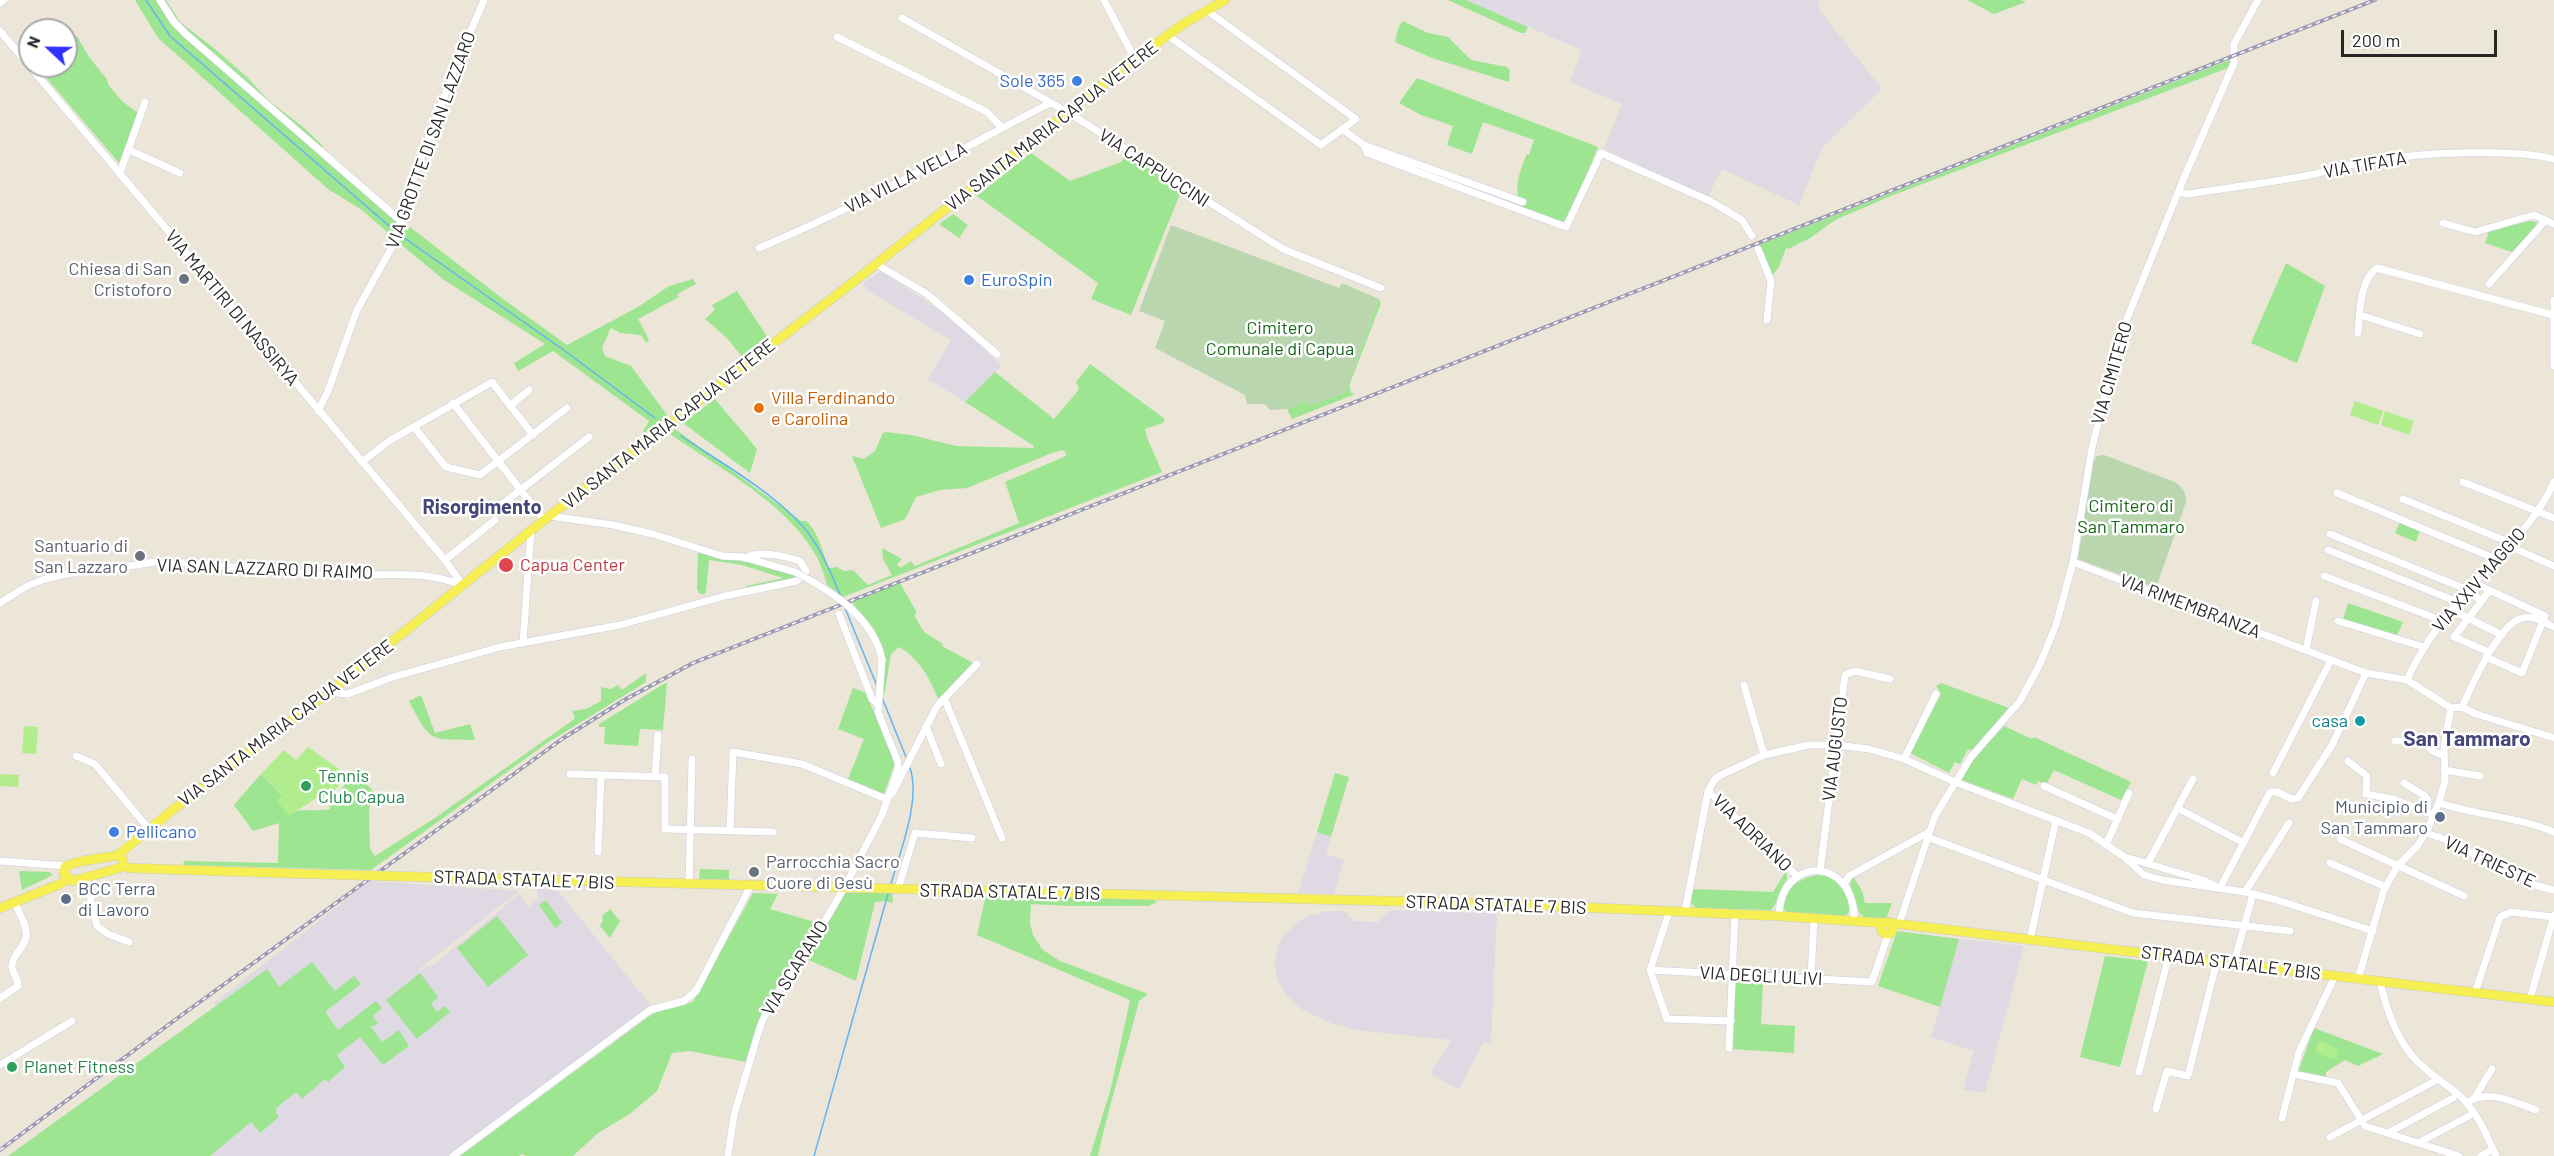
<!DOCTYPE html>
<html>
<head>
<meta charset="utf-8">
<style>
  body { margin:0 }
  #map { position:relative; width:2554px; height:1156px; overflow:hidden; background:#ebe6d8; font-family:Barlow,sans-serif }
  canvas { display:block }
  .north { position:absolute; left:18px; top:18px; width:60px; height:60px; box-sizing:border-box; background:#fff; border:2px solid #a9a9a9; border-radius:50%; rotate:292deg; font-size:16px; font-weight:700; line-height:24px; text-align:center; color:#272727 }
  .north::after { content:''; display:block; margin:auto; width:21px; height:27px; background:#3231ff; clip-path:polygon(50% 0,100% 100%,50% 72%,0 100%) }
  .scale { position:absolute; left:2341px; top:30px; width:156px; height:27px; box-sizing:border-box; border:3px solid #272727; border-top:0; padding-left:8px; font-size:18px; line-height:21px; white-space:nowrap; color:#272727; -webkit-text-stroke:4px #fff; paint-order:stroke }
</style>
</head>
<body>
<div id="map">
<canvas width="2554" height="1156"></canvas>
<div class="north">N</div>
<div class="scale">200 m</div>
</div>
<script>
const g = document.querySelector('canvas').getContext('2d');
g.lineJoin = 'round';
function paint(path, color) { g.fillStyle = color; g.fill(path, 'evenodd'); }
function strokePath(path, color, width, dash) { g.strokeStyle = color; g.lineWidth = width; g.lineCap = dash ? 'butt' : 'round'; g.setLineDash(dash || []); g.stroke(path); }
function write(font, color, halo, rows, align = 'center') {
  g.font = font + ' Barlow,sans-serif'; g.lineWidth = 5; g.setLineDash([]); g.textBaseline = 'middle'; g.strokeStyle = halo; g.fillStyle = color; for (const [text, x, y, turn = 0] of rows) {
    g.save(); g.translate(x, y); g.rotate((+turn || 0) * Math.PI / 180); g.textAlign = isNaN(turn) ? turn : align; if (halo) g.strokeText(text, 0, 0); g.fillText(text, 0, 0); g.restore();
  }
}
paint(new Path2D(`
  M 1466,0 L 1818,0 L 1820,11 L 1882,89 L 1822,148 L 1799,205 L 1722,169 L 1708,196 L 1604,149 L 1622,104 L 1570,82 L 1582,50 Z
  M 881,271 L 951,318 L 1002,366 L 965,402 L 928,379 L 951,340 L 868,291 L 862,284 Z
  M 1317,832 L 1331,837 L 1326,854 L 1344,860 L 1334,894 L 1298,893 Z
  M 370,881 L 519,891 L 418,970 L 420,971 L 428,965 L 430,968 L 519,894 L 530,907 L 538,898 L 538,888 L 558,891 L 652,1007 L 449,1156 L 8,1156 L 216,1007 L 214,1003 Z
  M 1391,910 L 1497,913 L 1491,1043 L 1483,1043 L 1459,1089 L 1430,1074 L 1451,1040 L 1356,1030 L 1331,1023 L 1303,1010 L 1287,996 L 1277,980 L 1275,962 L 1278,947 L 1282,938 L 1295,924 L 1308,916 L 1327,911 L 1344,911 L 1354,921 L 1378,922 Z
  M 1959,939 L 2024,946 L 1985,1093 L 1963,1090 L 1974,1051 L 1931,1037 Z`), '#ded9e2');
paint(new Path2D(`
  M 135,0 L 166,0 L 180,22 L 215,49 L 247,77 L 267,99 L 303,127 L 323,146 L 319,152 L 398,222 L 395,239 L 362,210 L 328,189 L 158,38 Z
  M 1448,0 L 1466,0 L 1528,27 L 1525,33 L 1521,33 Z
  M 1967,0 L 2021,0 L 2026,2 L 1994,14 Z
  M 1403,21 L 1428,33 L 1448,37 L 1471,60 L 1507,67 L 1510,70 L 1509,82 L 1432,58 L 1395,42 L 1399,26 Z
  M 77,36 L 89,57 L 106,78 L 109,86 L 123,102 L 138,113 L 119,163 L 38,68 L 66,66 L 66,45 Z
  M 2232,59 L 2228,68 L 1891,196 L 1835,220 L 1810,238 L 1788,249 L 1786,248 L 1779,267 L 1771,277 L 1759,245 Z
  M 1417,78 L 1598,147 L 1568,219 L 1561,223 L 1522,208 C 1513,190 1519,172 1527,154 L 1529,155 L 1534,140 L 1483,122 L 1472,154 L 1447,145 L 1453,126 L 1421,115 L 1399,103 Z
  M 1031,153 L 1070,181 L 1121,162 L 1126,154 L 1182,189 L 1131,315 L 1091,299 L 1098,283 L 977,196 Z
  M 953,214 L 968,225 L 959,238 L 939,224 Z
  M 2529,221 L 2537,222 L 2536,226 L 2512,252 L 2485,243 L 2489,231 Z
  M 410,227 L 503,299 L 567,345 L 638,307 L 669,286 L 693,279 L 696,284 L 677,294 L 679,297 L 638,319 L 649,340 L 646,343 L 641,335 L 620,333 L 611,328 L 602,347 L 605,356 L 631,366 L 667,415 L 666,418 L 644,434 L 643,431 L 649,421 L 553,351 L 518,371 L 514,363 L 545,344 L 444,280 L 398,242 L 403,228 L 407,231 Z
  M 2286,263 L 2325,286 L 2297,363 L 2251,343 Z
  M 737,291 L 766,335 L 767,338 L 742,357 L 728,339 L 705,319 L 715,310 L 712,305 Z
  M 1379,299 L 1381,303 L 1349,386 L 1351,393 L 1354,393 L 1353,395 L 1292,419 L 1287,409 L 1307,400 L 1319,402 L 1345,392 Z
  M 1090,364 L 1165,419 L 1163,423 L 1145,429 L 1148,440 L 1162,472 L 843,597 L 827,585 C 814,517 723,471 670,434 L 675,429 L 801,521 L 806,521 C 819,532 822,552 829,568 L 837,567 L 844,571 L 853,570 L 868,585 L 892,575 L 883,559 L 882,548 L 902,559 L 897,564 L 900,568 L 911,561 L 915,566 L 1019,523 L 1005,482 L 1066,456 L 1066,453 L 1062,450 L 1052,453 L 967,488 L 940,490 L 916,497 L 905,519 L 881,528 L 852,456 L 864,459 L 875,451 L 883,433 L 886,432 L 911,435 L 956,446 L 1033,448 L 1034,446 L 965,402 L 995,372 L 1054,419 L 1077,392 L 1079,387 L 1076,382 Z
  M 715,399 L 757,449 L 750,473 L 683,423 Z
  M 2400,522 L 2420,530 L 2416,542 L 2395,533 Z
  M 698,551 L 782,570 L 798,577 L 746,590 L 747,586 L 783,578 L 742,565 L 709,560 L 706,591 L 705,594 L 700,594 L 697,589 Z
  M 900,583 L 917,613 L 914,615 L 924,632 L 943,644 L 942,646 L 973,663 L 939,701 C 931,680 919,658 899,647 L 891,654 L 884,697 L 884,664 L 877,636 L 852,602 Z
  M 2348,603 L 2403,622 L 2397,636 L 2343,620 Z
  M 646,673 L 646,682 L 547,743 L 371,870 L 183,865 L 184,861 L 278,863 L 279,823 L 253,831 L 234,805 L 261,774 L 283,796 L 288,815 C 304,806 313,813 330,809 L 328,800 L 338,799 L 348,776 L 353,770 L 378,796 L 370,806 L 369,812 L 370,849 L 375,856 L 435,818 L 573,720 L 575,718 L 572,711 L 586,709 L 601,701 L 601,687 L 611,689 L 618,685 L 622,690 Z
  M 667,682 L 663,730 L 640,729 L 638,746 L 604,744 L 605,727 L 599,727 L 599,724 Z
  M 1941,683 L 2009,708 L 1972,750 L 1968,749 L 1960,764 L 1955,762 L 1949,773 L 1910,753 L 1941,694 L 1936,686 Z
  M 853,688 L 866,693 L 895,763 L 884,794 L 848,779 L 864,739 L 838,729 Z
  M 421,695 L 435,733 L 470,724 L 475,740 C 428,739 431,743 409,701 Z
  M 2004,726 L 2032,739 L 2034,737 L 2131,782 L 2121,800 L 2054,770 L 2046,785 L 2038,781 L 2036,785 L 2022,779 L 2013,799 L 1962,780 L 1970,763 Z
  M 1335,773 L 1349,777 L 1331,837 L 1317,832 Z
  M 700,869 L 729,870 L 729,880 L 699,879 Z
  M 19,871 L 49,872 L 53,875 L 22,890 Z
  M 1786,871 L 1787,879 C 1779,888 1778,903 1771,910 L 1696,908 L 1691,903 L 1693,889 L 1773,892 Z
  M 1820,875 C 1838,878 1854,895 1848,914 L 1843,916 L 1786,912 C 1773,893 1804,875 1820,875 Z
  M 1853,876 L 1862,891 L 1865,903 L 1892,903 L 1886,919 L 1866,917 L 1860,914 L 1850,884 Z
  M 892,892 L 893,903 L 884,901 L 875,902 L 856,981 L 802,957 L 823,933 L 824,926 L 845,893 Z
  M 753,893 L 778,894 L 770,909 L 818,923 L 788,967 L 765,1007 L 746,1062 L 690,1051 L 672,1053 L 657,1091 L 631,1113 L 598,1133 L 573,1156 L 526,1156 L 522,1154 L 519,1156 L 460,1156 L 647,1018 L 656,1012 L 693,1002 Z
  M 986,895 L 1153,899 L 1157,902 L 1148,906 L 1068,906 L 1031,904 L 1030,923 L 1033,935 L 1043,950 L 1060,961 L 1148,994 L 1139,1001 C 1126,1053 1109,1104 1098,1156 L 1090,1156 L 1111,1088 L 1130,1000 L 977,935 Z
  M 546,900 L 562,923 L 555,928 L 539,905 Z
  M 610,909 L 620,921 L 610,938 L 600,926 L 603,921 L 602,916 Z
  M 497,916 L 528,955 L 488,987 L 457,948 Z
  M 1897,931 L 1959,939 L 1940,1007 L 1878,986 Z
  M 2105,956 L 2148,961 L 2120,1067 L 2080,1057 Z
  M 312,962 L 335,991 L 354,976 L 361,984 L 325,1012 L 338,1030 L 376,1001 L 382,1008 L 373,1016 L 378,1024 L 371,1027 L 382,1042 L 399,1030 L 409,1046 L 383,1065 L 360,1037 L 337,1055 L 345,1067 L 328,1082 L 325,1079 L 302,1099 L 296,1092 L 276,1108 L 277,1110 L 275,1112 L 279,1117 L 260,1133 L 251,1122 L 210,1156 L 8,1156 L 267,969 L 279,987 Z
  M 420,973 L 438,997 L 431,1004 L 437,1012 L 445,1006 L 450,1012 L 417,1039 L 386,1000 Z
  M 1736,981 L 1763,983 L 1761,1024 L 1795,1026 L 1794,1053 L 1731,1049 Z
  M 2314,1028 L 2383,1054 L 2358,1066 L 2345,1060 L 2326,1072 L 2326,1078 L 2298,1072 Z`), '#9de591');
paint(new Path2D(`
  M 1171,225 L 1339,288 L 1342,283 L 1379,299 L 1345,392 L 1314,404 L 1309,405 L 1307,400 L 1287,409 L 1270,410 L 1265,404 L 1247,404 L 1245,395 L 1155,348 L 1165,321 L 1139,311 Z
  M 2104,455 L 2175,482 C 2182,487 2187,493 2186,502 L 2156,588 L 2078,559 L 2093,462 L 2097,456 Z`), '#bad6ae');
paint(new Path2D(`
  M 2355,401 L 2383,411 L 2378,425 L 2350,415 Z
  M 2385,411 L 2414,421 L 2409,435 L 2381,425 Z
  M 24,726 L 38,727 L 36,754 L 22,753 Z
  M 308,747 L 348,776 L 326,799 L 320,796 L 288,816 L 277,800 L 283,795 L 261,774 L 284,750 L 296,760 Z
  M 0,774 L 19,775 L 18,787 L 0,786 Z
  M 2319,1041 L 2339,1049 L 2335,1060 L 2315,1052 Z`), '#b1ed8c');
strokePath(new Path2D(`
  M 146,0 L 170,36 L 396,232
  M 400,235 L 565,351 L 655,418
  M 681,436 C 720,462 764,487 797,520 C 818,541 830,570 841,597
  M 845,608 L 877,686
  M 883,700 L 906,757
  M 891,884 C 900,851 921,801 910,768
  M 814,1156 L 888,894`), '#64b2f3', 1.5);
const minor = new Path2D(`
  M 160,0 L 174,22 L 187,35 L 402,222
  M 1104,0 L 1135,59
  M 0,3 L 4,0
  M 902,18 L 1069,113 L 1283,249 L 1381,288
  M 0,31 L 445,560 L 463,586
  M 1167,35 L 1321,145 L 1356,119 L 1206,10
  M 837,37 L 987,112 L 1002,128
  M 1342,129 L 1364,145 L 1367,153 L 1566,227 L 1601,153 L 1710,201 L 1742,220 L 1752,236
  M 1364,145 L 1523,202
  M 129,150 L 180,173
  M 120,173 L 145,102
  M 2178,192 L 2188,194 C 2227,188 2266,183 2305,176 C 2329,171 2353,163 2377,160 C 2425,153 2507,148 2554,159
  M 2443,223 L 2475,232 L 2534,215 L 2554,224
  M 759,248 C 859,206 954,153 1050,103
  M 1758,249 L 1771,281 L 1767,320
  M 876,264 L 927,294 L 997,354
  M 2489,284 L 2546,220
  M 2554,300 L 2554,366
  M 2360,315 L 2420,334
  M 2358,333 C 2360,314 2359,280 2377,268 L 2553,315
  M 453,403 L 544,520
  M 510,406 L 529,390
  M 318,411 L 328,391 L 357,310 L 396,240 L 413,180 L 454,70 L 484,0
  M 414,427 L 446,467 L 480,475 L 567,408
  M 362,462 L 389,441 L 492,382 L 533,435
  M 2463,482 L 2554,518
  M 2337,493 L 2496,559
  M 2403,499 L 2511,543
  M 501,505 L 589,437
  M 550,516 L 613,525 L 653,534 L 722,556 L 743,557 L 795,572
  M 2330,534 L 2468,590 L 2481,601
  M 2509,546 L 2554,566
  M 2328,550 L 2458,602
  M 445,560 L 495,520
  M 2073,562 L 2366,673 L 2407,680 L 2451,708 L 2462,707
  M 2324,576 L 2443,621
  M 2474,583 L 2545,616 L 2522,673 L 2486,657
  M 0,603 C 12,596 24,586 37,582 C 75,568 119,570 159,561 C 214,564 269,572 324,575 C 369,578 418,567 461,585
  M 2452,610 L 2502,635
  M 839,614 L 872,699 L 878,704
  M 2338,621 L 2424,647
  M 523,642 L 531,531
  M 2306,650 L 2316,601
  M 2489,652 L 2454,637 L 2490,590
  M 2407,680 C 2421,648 2442,620 2465,593 C 2495,557 2535,526 2554,482
  M 1744,685 L 1764,755
  M 329,692 L 348,694 L 393,677 L 500,647 L 620,625 L 725,596 L 797,581 L 806,571 L 800,561 C 785,556 759,550 745,558
  M 945,700 L 1002,838
  M 2462,707 C 2472,686 2499,622 2523,618 C 2533,615 2545,623 2554,627
  M 2462,707 L 2476,714 L 2554,738
  M 926,726 L 941,764
  M 2395,741 L 2421,741 L 2433,751 L 2444,756
  M 76,756 L 95,764 L 149,829
  M 1904,759 L 1936,694
  M 2348,761 L 2367,776 L 2366,794 L 2393,799 L 2434,815
  M 2444,770 L 2480,776
  M 2273,773 L 2331,660
  M 570,774 L 665,777 L 665,829 L 773,832
  M 655,776 L 658,735
  M 2404,783 L 2425,796 L 2428,800 L 2427,813
  M 2044,786 L 2117,819
  M 1708,791 L 1797,876
  M 892,794 L 937,706 L 977,664
  M 2439,803 C 2476,815 2518,817 2554,832
  M 2177,808 L 2244,843
  M 730,831 L 733,752 L 802,764 L 886,799
  M 2426,833 L 2456,843 L 2478,857 L 2483,863 L 2502,867 L 2531,884 L 2554,890
  M 1927,837 L 2133,913 L 2290,931
  M 2340,839 L 2464,896
  M 2106,845 L 2129,793
  M 598,852 L 601,775
  M 2125,857 L 2203,880 L 2215,886
  M 0,861 L 67,866
  M 2148,863 L 2193,779
  M 2330,863 L 2386,887
  M 1820,871 L 1845,675 L 1855,671 L 1890,679
  M 85,877 L 97,926 L 108,934 L 129,942
  M 1845,883 L 1849,876 L 1929,832
  M 689,884 L 692,759
  M 2220,888 L 2270,792 L 2277,792 L 2292,799 L 2298,798 L 2332,745 L 2366,673
  M 898,889 L 915,833 L 972,838
  M 2245,892 L 2289,823
  M 1669,912 L 1650,970 L 1667,1019 L 1731,1021
  M 1685,912 L 1708,791 L 1715,779 L 1721,775 L 1764,755 L 1809,745 L 1836,745 L 1869,749 L 1904,759 L 1955,782 L 2089,833 L 2123,856 L 2144,875 L 2162,880 L 2245,892 L 2277,900 L 2373,931
  M 1779,916 C 1780,855 1855,855 1854,920
  M 1899,924 L 1935,816 L 1971,757 L 2020,701 L 2039,666 L 2056,625 L 2073,562 L 2092,448 L 2118,341 L 2183,180 L 2234,63 L 2234,44 L 2258,0
  M 2030,940 L 2056,820
  M 2234,963 L 2253,894
  M 1650,970 L 1872,982 L 1888,935
  M 1811,978 L 1814,918
  M 2358,979 L 2384,890 L 2397,867 L 2418,845 L 2428,829 L 2440,799 L 2445,781 L 2444,745 L 2451,708
  M 2380,981 C 2386,1008 2395,1036 2413,1057 C 2427,1073 2445,1083 2460,1096 C 2477,1112 2487,1135 2496,1156
  M 2475,993 L 2500,917 L 2511,912 L 2553,917
  M 0,998 L 18,986 C 19,978 13,975 12,968 C 11,956 23,949 26,938 C 29,928 18,911 14,902
  M 2530,999 L 2554,915
  M 1729,1048 L 1735,914
  M 0,1065 L 72,1021
  M 2139,1072 L 2169,955
  M 2293,1074 L 2338,1083 L 2365,1126 L 2459,1156
  M 2475,1097 L 2492,1069
  M 2466,1103 C 2488,1088 2513,1102 2536,1110
  M 2156,1109 L 2167,1071 L 2188,1076 L 2217,961
  M 2282,1118 L 2299,1052 L 2335,976
  M 2388,1133 L 2453,1098
  M 2330,1137 L 2435,1081
  M 2418,1143 L 2469,1116
  M 453,1156 L 650,1010 L 684,1001 L 696,991 L 751,885
  M 728,1156 L 734,1115 L 760,1027 L 770,1003 L 818,933 L 844,888 L 882,815 L 898,769 L 898,762 L 878,712 L 882,660
  M 2481,1156 L 2493,1149`);
const major = new Path2D(`
  M 118,855 L 175,808 L 329,692 L 544,520 L 852,283 L 1135,59 L 1183,24 L 1225,0
  M 118,855 L 122,858 L 124,866 C 119,869 82,878 73,881 L 64,874 L 65,867 C 72,861 106,858 118,855 Z
  M 124,866 L 129,868 L 278,873
  M 388,876 L 1508,904 L 1779,916 L 1883,923
  M 0,908 L 60,884 L 68,879
  M1881 928a6 6 0 1 1 12 0a6 6 0 1 1-12 0Z
  M 1891,923 L 2554,1002`);
strokePath(minor, '#cdcde2', 8);
strokePath(major, '#cbcbcb', 10);
strokePath(minor, '#fff', 7);
strokePath(major, '#f6ef51', 9);
const rail = new Path2D(`
  M 0,1150 L 179,1017 L 562,739 L 626,699 L 693,663 L 2375,0`);
strokePath(rail, '#9c9bb3', 4);
strokePath(rail, '#fff', 1.5, [4.5]);
const minorBridge = new Path2D(`
  M 795,572 C 831,591 874,617 882,660`);
const majorBridge = new Path2D(`
  M 278,873 L 388,876`);
strokePath(minorBridge, '#cdcde2', 8, []);
strokePath(majorBridge, '#cbcbcb', 10, []);
strokePath(minorBridge, '#fff', 7);
strokePath(majorBridge, '#f6ef51', 9);
for (const [x, y, r, color] of [
  [1077,81,6,"#3f7fe0"],
  [184,279,6,"#6b7280"],
  [969,280,6,"#3f7fe0"],
  [759,408,6,"#e8710a"],
  [140,556,6,"#6b7280"],
  [506,565,8,"#e0444e"],
  [2360,721,6,"#0f9aa8"],
  [306,786,6,"#2e9e5b"],
  [2440,817,6,"#5c6f8a"],
  [114,832,6,"#3f7fe0"],
  [754,872,6,"#6b7280"],
  [66,899,6,"#5c6f8a"],
  [12,1067,6,"#2e9e5b"]
]) { const dot = new Path2D(); dot.arc(x, y, r, 0, 2 * Math.PI); g.fillStyle = color; g.fill(dot); strokePath(dot, '#fff', 2); }
write('18px', '#366cbe', '#fff', [
  ["Sole 365",1065,81,"right"],
  ["EuroSpin",981,280],
  ["Pellicano",126,832]
], 'left');
write('18px', '#272727', '#fff', [
  ["VIA SANTA MARIA CAPUA VETERE",1052,126,-38],
  ["VIA GROTTE DI SAN LAZZARO",431,140,-70],
  ["VIA TIFATA",2365,165,-10],
  ["VIA CAPPUCCINI",1154,168,33],
  ["VIA VILLA VELLA",906,178,-27],
  ["VIA MARTIRI DI NASSIRYA",232,308,50],
  ["VIA CIMITERO",2112,373,-74],
  ["VIA SANTA MARIA CAPUA VETERE",669,424,-38],
  ["VIA SAN LAZZARO DI RAIMO",265,569,2],
  ["VIA XXIV MAGGIO",2479,580,-49],
  ["VIA RIMEMBRANZA",2190,606,21],
  ["VIA SANTA MARIA CAPUA VETERE",286,723,-37],
  ["VIA AUGUSTO",1835,749,-83],
  ["VIA ADRIANO",1752,833,44],
  ["VIA TRIESTE",2490,862,25],
  ["STRADA STATALE 7 BIS",524,880,2],
  ["STRADA STATALE 7 BIS",1010,892,1],
  ["STRADA STATALE 7 BIS",1496,905,2],
  ["STRADA STATALE 7 BIS",2231,963,7],
  ["VIA SCARANO",795,968,-58],
  ["VIA DEGLI ULIVI",1761,976,3]
]);
write('18px', '#5b616d', '#fff', [
  ["Chiesa di San",172,269],
  ["Cristoforo",172,290],
  ["Santuario di",128,546],
  ["San Lazzaro",128,567],
  ["Parrocchia Sacro",766,862,"left"],
  ["Cuore di Gesù",766,883,"left"]
], 'right');
write('18px', '#176616', '#fff', [
  ["Cimitero",1280,328],
  ["Comunale di Capua",1280,349],
  ["Cimitero di",2131,506],
  ["San Tammaro",2131,527]
]);
write('18px', '#c56008', '#fff', [
  ["Villa Ferdinando",771,398],
  ["e Carolina",771,419]
], 'left');
write('18px', '#be3a42', '#fff', [
  ["Capua Center",520,565]
], 'left');
write('18px', '#0d838f', '#fff', [
  ["casa",2348,721]
], 'right');
write('18px', '#27864d', '#fff', [
  ["Tennis",318,776],
  ["Club Capua",318,797],
  ["Planet Fitness",24,1067]
], 'left');
write('18px', '#4e5e75', '#fff', [
  ["Municipio di",2428,807],
  ["San Tammaro",2428,828],
  ["BCC Terra",78,889,"left"],
  ["di Lavoro",78,910,"left"]
], 'right');
write('bold 20px', '#474679', '#fff', [
  ["Risorgimento",482,507]
]);
write('bold 21px', '#474679', '#fff', [
  ["San Tammaro",2467,739]
]);
</script>
</body>
</html>
